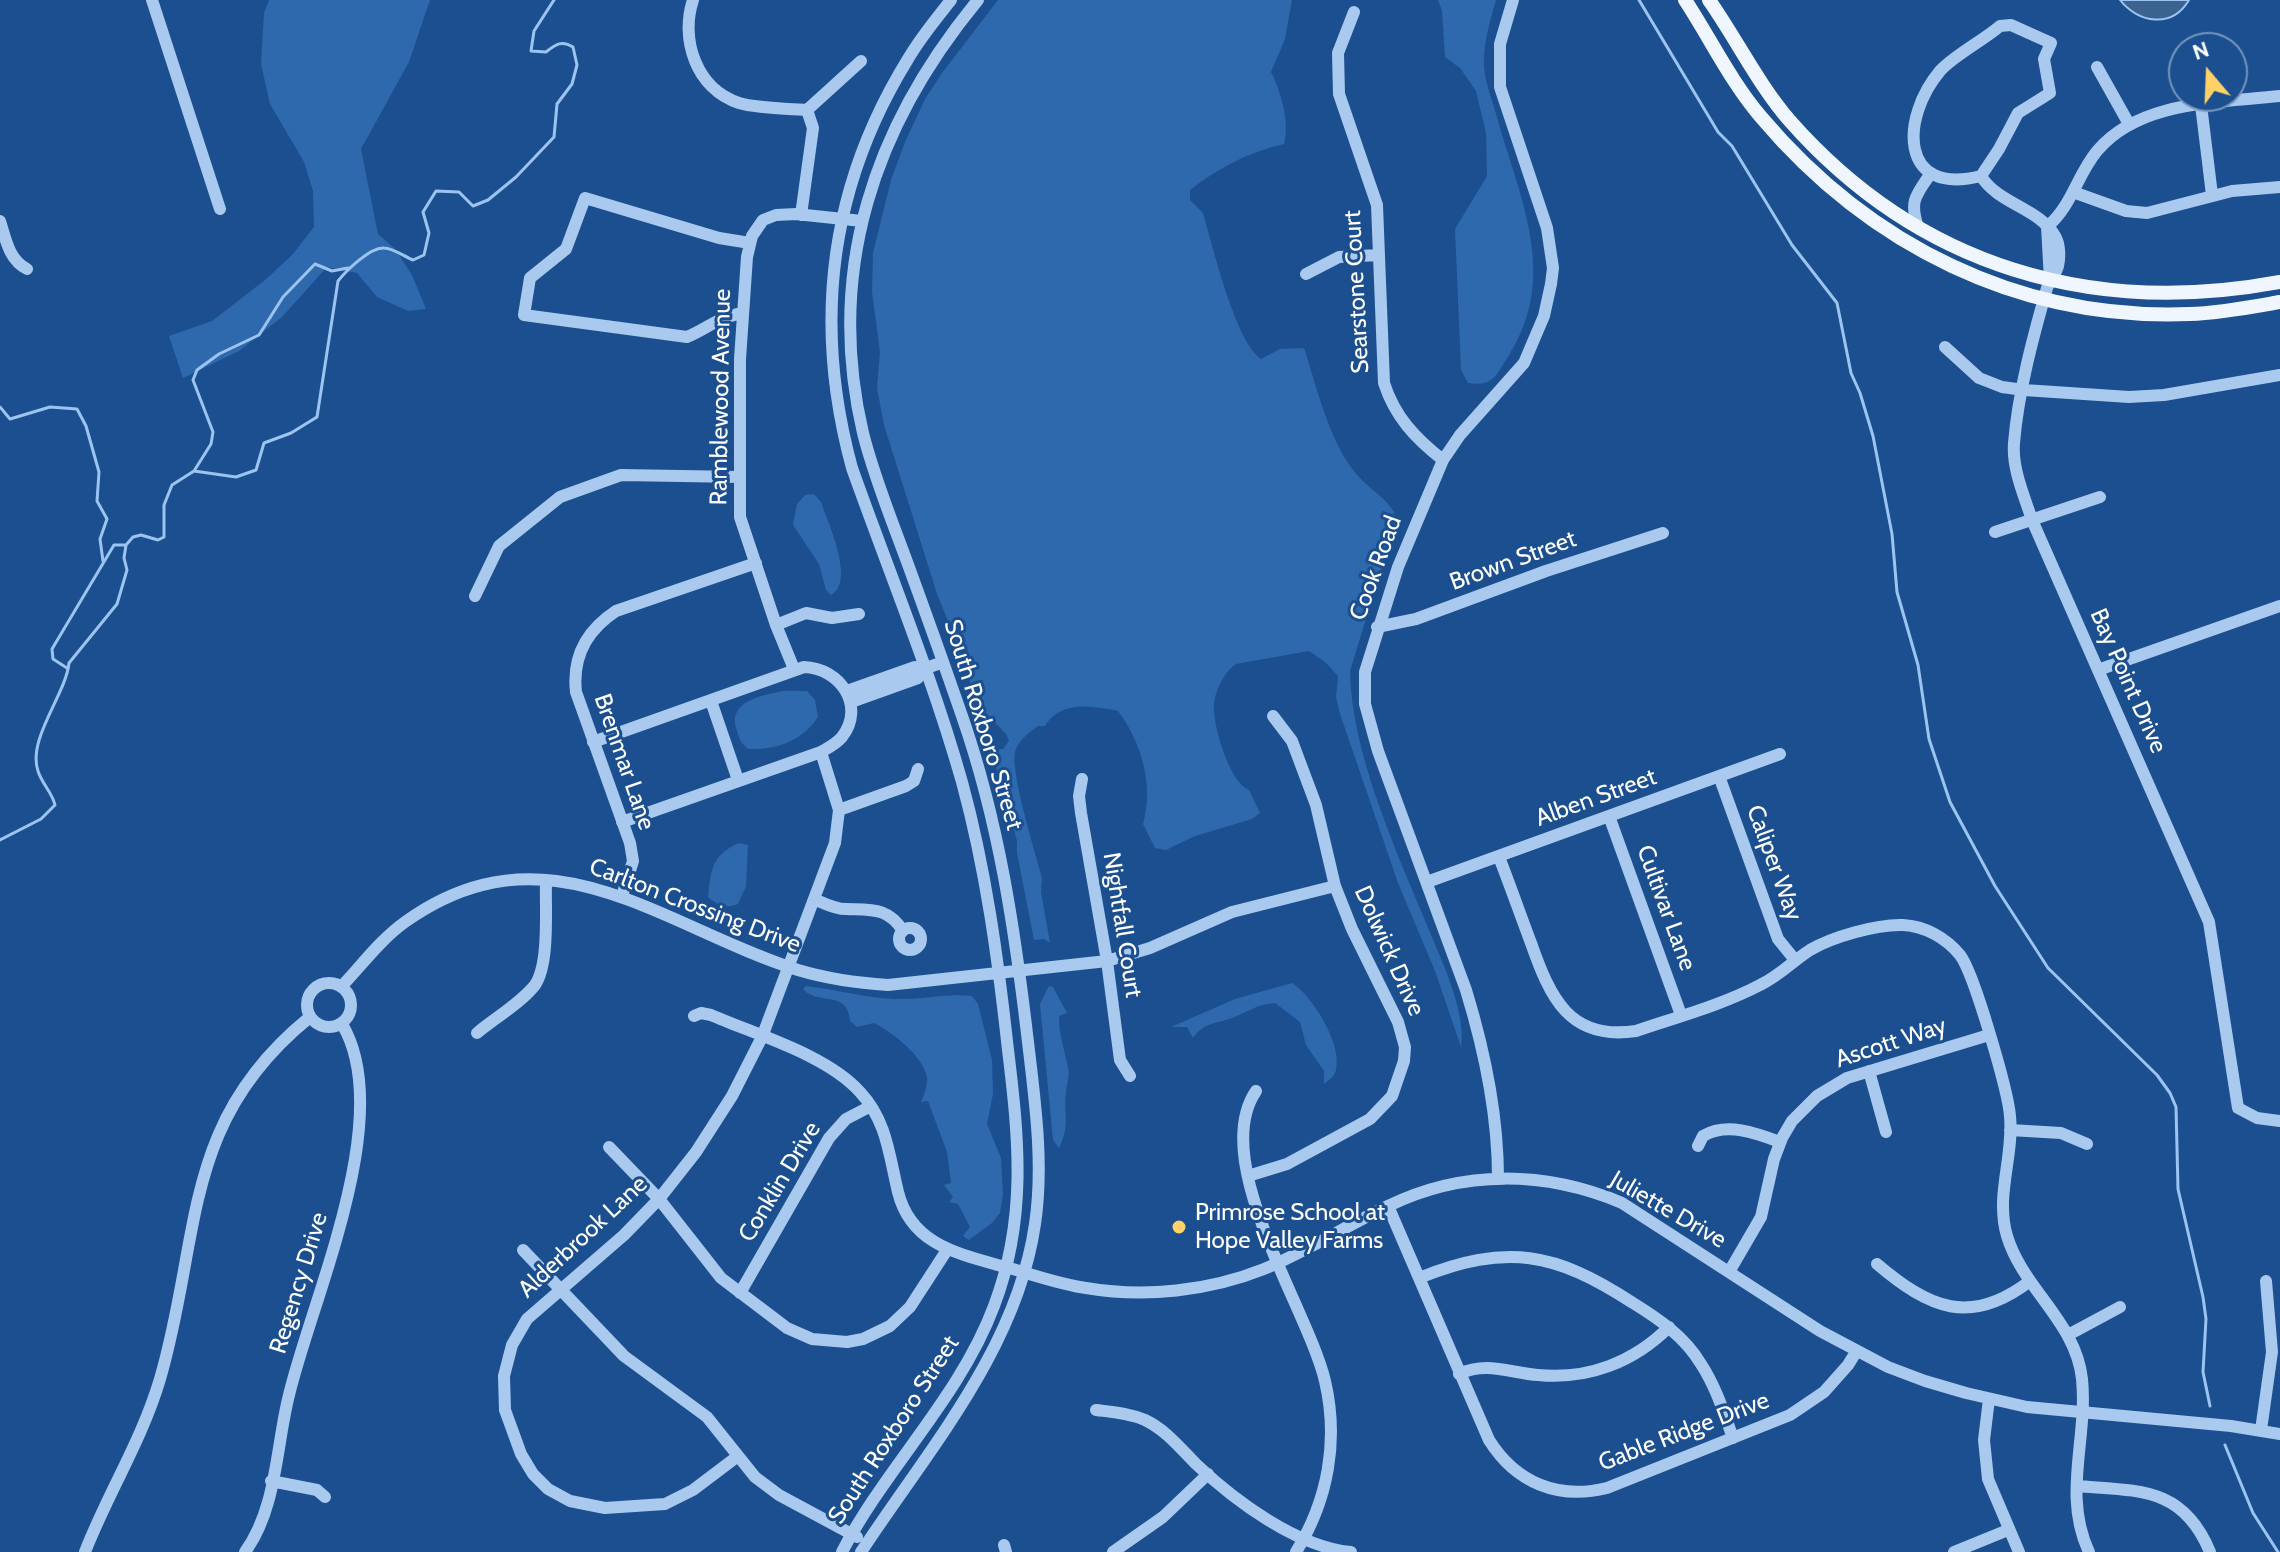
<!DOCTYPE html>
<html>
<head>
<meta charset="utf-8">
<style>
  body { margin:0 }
  #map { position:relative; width:2280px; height:1552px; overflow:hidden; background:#1b4f8f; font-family:Cabin,sans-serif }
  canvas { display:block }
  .north { position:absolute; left:2168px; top:32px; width:80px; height:80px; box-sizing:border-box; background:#1b4f8f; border:2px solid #7695bc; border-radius:50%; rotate:341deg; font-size:22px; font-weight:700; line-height:32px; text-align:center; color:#fff }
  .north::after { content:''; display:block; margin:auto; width:28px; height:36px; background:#ffd166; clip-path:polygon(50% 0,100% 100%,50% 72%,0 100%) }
</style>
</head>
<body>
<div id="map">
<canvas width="2280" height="1552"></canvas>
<div class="north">N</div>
</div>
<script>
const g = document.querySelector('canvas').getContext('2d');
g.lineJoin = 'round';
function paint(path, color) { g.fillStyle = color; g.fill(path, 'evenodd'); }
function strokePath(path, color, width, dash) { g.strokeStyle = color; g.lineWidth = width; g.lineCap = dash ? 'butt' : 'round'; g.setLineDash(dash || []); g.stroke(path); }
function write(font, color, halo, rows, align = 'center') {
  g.font = font + ' Cabin,sans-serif'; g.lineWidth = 6; g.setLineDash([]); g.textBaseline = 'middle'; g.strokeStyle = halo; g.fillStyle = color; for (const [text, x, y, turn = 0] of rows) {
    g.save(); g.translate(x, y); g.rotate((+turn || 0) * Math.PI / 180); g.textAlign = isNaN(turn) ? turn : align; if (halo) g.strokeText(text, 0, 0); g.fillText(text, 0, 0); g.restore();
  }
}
paint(new Path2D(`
  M 269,0 L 430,0 L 409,62 L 361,149 L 378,234 L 395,249 L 412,275 L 426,309 L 408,311 L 377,297 L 357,273 L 327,267 L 282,317 L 239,351 L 183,378 L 169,336 L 212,321 L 265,280 L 292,255 L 314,227 L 313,191 L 304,162 L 270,104 L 261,64 L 264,13 Z
  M 998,0 L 1292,0 L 1285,39 L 1271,72 C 1281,92 1290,122 1284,144 C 1249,152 1218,168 1190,190 L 1190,200 L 1203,213 C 1213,247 1235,341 1261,359 L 1280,349 L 1304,348 C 1317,387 1330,447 1360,478 C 1372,491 1384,496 1394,512 L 1389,544 L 1350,671 C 1351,750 1394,846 1424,918 C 1438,953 1467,1010 1461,1047 L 1435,971 L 1398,883 L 1340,714 L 1336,697 L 1338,676 L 1325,662 L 1309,651 L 1236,664 C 1225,671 1216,689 1214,703 C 1212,723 1229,782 1249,790 L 1260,813 L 1252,819 L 1195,836 L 1166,850 L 1155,848 L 1143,824 C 1154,786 1142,743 1118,711 C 1092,706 1061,700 1045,726 L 1038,726 C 1030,732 1020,739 1016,749 C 1008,767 1036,854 1042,878 L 1041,892 L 1050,943 L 1044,939 L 1034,940 L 1017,853 L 1017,841 L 994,759 L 994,750 L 1003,749 L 1009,741 L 1006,734 L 975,702 L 966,666 L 937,594 L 884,425 L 877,388 L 880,352 L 872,292 L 873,253 L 891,180 L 905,142 L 925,99 L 942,73 Z
  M 1438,0 L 1496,0 C 1490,21 1483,44 1484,66 C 1485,82 1492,99 1496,114 C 1519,197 1560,275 1509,355 C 1496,375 1494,387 1468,383 L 1461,370 L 1455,229 L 1487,176 L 1486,133 L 1476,91 L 1460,68 L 1445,57 L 1442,11 Z
  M 814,494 L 821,502 C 828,523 856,582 831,595 L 826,590 L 819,564 L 793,525 L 797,504 L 805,495 Z
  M 783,691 L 807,691 L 815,700 L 818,717 C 802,741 777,750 748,749 C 740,742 739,738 736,728 C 728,701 763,695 783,691 Z
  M 739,843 L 748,845 L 746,886 L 738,904 C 726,909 717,905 708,897 C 711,869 712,855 739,843 Z
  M 1292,983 C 1312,995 1343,1045 1336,1070 C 1334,1077 1329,1080 1324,1084 L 1324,1071 L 1306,1045 L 1300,1022 L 1275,1003 C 1255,1005 1250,1011 1232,1018 C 1216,1024 1204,1022 1193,1038 L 1187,1027 L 1171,1027 L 1235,999 Z
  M 806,986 C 836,989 864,998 895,999 C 921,1000 946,993 972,996 L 978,1004 L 992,1060 L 993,1094 L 987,1124 L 1001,1158 L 1003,1195 L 1000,1213 L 992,1223 L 969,1240 L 963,1236 L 970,1227 L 958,1204 L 949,1202 L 953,1197 L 944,1185 L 951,1183 L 947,1152 L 928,1101 L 921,1102 C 924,1095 928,1085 927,1077 C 923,1056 892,1032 874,1023 L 857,1027 L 850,1021 C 848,989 818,1006 803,989 Z
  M 1049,986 L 1053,987 L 1067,1013 L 1059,1016 C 1059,1035 1064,1048 1068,1067 C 1070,1076 1067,1083 1066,1092 C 1063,1114 1071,1124 1059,1148 L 1053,1140 L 1040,1004 Z`), '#2e69ad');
const water = new Path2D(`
  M 2120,0 L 2189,0 C 2172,29 2138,23 2120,0 Z`);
paint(water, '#3c6290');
strokePath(water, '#9cc4f0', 2);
strokePath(new Path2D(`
  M 1639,0 L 1718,132 L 1732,146 L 1792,245 L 1837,303 L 1851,373 L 1860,393 L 1873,436 L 1892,534 L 1897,592 L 1918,665 L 1929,739 L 1950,802 L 1995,886 L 2048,968 L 2157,1075 L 2170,1093 L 2176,1107 L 2178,1189 L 2203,1297 L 2206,1319 L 2203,1372 L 2210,1406
  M 0,407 L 10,419 L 50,407 L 77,409 L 86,426 L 99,472 L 97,501 L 107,519 L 100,539 L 103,561
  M 194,471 L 211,444 L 213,432 L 193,380 L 197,370 L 219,354 L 259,335 L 283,297 L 315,264 L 332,271 L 348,268
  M 67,668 L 53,659 L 52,649 L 114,545 L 126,545
  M 0,840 L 41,819 L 55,805 C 52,792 42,784 38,771 C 27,739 66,694 69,663 L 117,604 L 127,570 L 124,558 L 126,545 L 133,537 L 141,535 L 158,540 L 164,537 L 164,505 L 172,485 L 194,471 L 236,477 L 256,470 L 264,443 L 291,433 L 317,417 L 338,281 C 346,271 370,247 384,248 C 393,248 405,257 413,260 L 424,255 L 429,233 L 423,212 L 436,191 L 459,192 L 473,206 L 488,200 L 516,177 L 554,137 L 557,104 L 572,84 L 577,65 L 573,47 C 562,40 556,44 546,52 L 531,51 L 534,31 L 554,0
  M 2225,1445 L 2253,1513 L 2278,1552`), '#9cc4f0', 3);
strokePath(new Path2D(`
  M 152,0 L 220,209
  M 693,0 C 680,39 696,89 739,103 C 755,108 789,109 807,110 L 861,61
  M 1354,12 L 1338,53 L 1339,94 L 1377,205 L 1384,383 C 1395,417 1415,438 1443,460
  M 2011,25 L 2051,43 L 2044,59 L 2050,93 L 2018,113 L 1999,149 L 1981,176 C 1898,197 1901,117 1940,71 C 1953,56 1984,40 2000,26 Z
  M 2097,67 L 2129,124
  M 2201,105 L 2212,195
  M 1981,176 C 1998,204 2039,208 2055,236 C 2060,244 2060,258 2058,266 C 2056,274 2050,280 2047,288 C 2033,337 2018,393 2014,443 C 2012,469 2024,495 2032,520 L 2209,922 L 2238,1108 L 2257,1118 L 2280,1121
  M 2073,192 L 2126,211 L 2147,213 L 2232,191 L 2280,187
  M 801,215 L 813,128 L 807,110
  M 0,221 C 6,240 9,260 27,269
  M 1918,227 C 1909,201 1916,195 1931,173
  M 2047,227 C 2072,206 2077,175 2097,151 C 2140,100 2219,103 2280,96
  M 2047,227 L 2050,280
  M 1306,274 L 1339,257 L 1379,255
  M 742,313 C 716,318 710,327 687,337 L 524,315 L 530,278 L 566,249 L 585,198 L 719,238 L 750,243
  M 1945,347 L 1979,378 L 2002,387 L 2024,390 L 2129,397 L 2164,395 L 2280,375
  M 1995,532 L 2100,497
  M 475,596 L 499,546 L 560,497 L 621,475 L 740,477
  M 776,625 L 806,613 L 832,618 L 859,614
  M 1377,627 L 1416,619 L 1546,571 L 1663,533
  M 794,669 L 776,625 L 740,517 L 740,359 L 747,257 L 752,236 L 763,220 L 776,215 L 796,214 L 862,221
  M 2098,670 L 2280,606
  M 847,691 L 915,667 L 921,670 L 943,662
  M 711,701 L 738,780
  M 851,702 L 918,678 L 921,670
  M 593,742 L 804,667 C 840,668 866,706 842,737 C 836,744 828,748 821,752 L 622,822
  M 1719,776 L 1778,939 L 1795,960
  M 1082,779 L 1079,796 L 1081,813 L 1107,961 L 1120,1060 L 1130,1076
  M 839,810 L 906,786 L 914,781 L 918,769
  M 1609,816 L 1681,1015
  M 1499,857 C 1510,885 1520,914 1531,943 C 1550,997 1569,1041 1636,1031 C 1677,1017 1722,1005 1760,985 C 1779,976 1793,961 1810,950 C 1832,937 1877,924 1903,925 C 1925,926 1946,938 1960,955 C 1974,973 2008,1091 2010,1116 C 2014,1157 1995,1195 2007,1236 C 2023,1289 2076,1322 2082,1379 C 2088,1439 2062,1495 2089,1552
  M 1427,882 L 1780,754
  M 622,896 L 633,861 L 630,843 L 576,692 C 572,656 587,630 616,611 L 756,563
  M 814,899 C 824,903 834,909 846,909 C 871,910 888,907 903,931
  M899 939a11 11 0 1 1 22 0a11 11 0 1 1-22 0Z
  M307 1005a22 22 0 1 1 44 0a22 22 0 1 1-44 0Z
  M 341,987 C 362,965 380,940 405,922 C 548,820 662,927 798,970 C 828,979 857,983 888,985 L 1107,961 L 1150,948 L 1232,912 L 1335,886
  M 694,1016 L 701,1013 L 711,1015 C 757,1035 827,1055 860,1092 C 887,1121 889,1155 898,1192 C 911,1245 959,1254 1005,1267 C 1032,1274 1058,1284 1086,1288 C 1145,1298 1209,1291 1264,1269 C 1307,1251 1346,1226 1388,1206 C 1463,1169 1546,1171 1622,1203 L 1820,1331 L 1888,1367 L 1925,1381 L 1966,1393 L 2027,1407 L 2231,1426 L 2280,1434
  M 477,1033 C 495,1018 521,1003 535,985 C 550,963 545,907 546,880
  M 1869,1071 L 1886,1132
  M 1256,1091 C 1208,1161 1308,1309 1325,1381 C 1339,1441 1328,1500 1296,1552
  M 2010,1130 L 2061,1133 L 2087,1144
  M 1698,1146 L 1703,1136 C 1727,1122 1756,1133 1780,1142
  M 609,1147 L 659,1199 L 721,1278 L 787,1328 L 812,1339 L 847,1342 L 863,1339 L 890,1326 L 910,1307 L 947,1250
  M 1248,1176 L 1287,1164 L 1370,1119 L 1392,1096 L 1404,1061 L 1405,1047 L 1398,1022 L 1352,929 L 1335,886 L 1316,805 L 1292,741 L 1273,716
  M 1498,1178 C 1498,1113 1485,1052 1466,990 L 1378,751 L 1365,704 L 1365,672 L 1398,567 L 1443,460 L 1460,435 L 1524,363 L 1544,316 L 1551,284 L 1553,268 L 1547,228 L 1500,87 L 1500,44 L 1513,0
  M 1388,1206 L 1489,1440 C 1516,1483 1558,1500 1607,1488 L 1790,1415 L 1824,1392 L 1848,1365 L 1856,1352
  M 523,1250 L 624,1356 L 707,1417 L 755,1477 L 779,1495 L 857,1537
  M 1877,1264 C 1929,1308 1970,1327 2030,1281
  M 1729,1272 L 1761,1217 L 1774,1159 L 1782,1138 L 1792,1121 L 1817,1096 L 1847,1078 L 1989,1035
  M 1419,1278 C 1507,1243 1555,1252 1633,1303 C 1659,1319 1685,1337 1701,1364 C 1716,1387 1724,1413 1733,1438
  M 740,1293 L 829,1138 L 846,1119 L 871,1106
  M 2068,1335 L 2120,1307
  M 1459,1374 C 1487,1361 1510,1373 1538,1375 C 1588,1380 1634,1362 1669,1327
  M 1989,1399 L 1984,1440 L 1988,1479 L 2019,1552
  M 1096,1410 C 1112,1412 1129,1413 1145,1420 C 1166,1430 1180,1448 1196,1464 C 1235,1501 1297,1547 1351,1552
  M 2261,1430 L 2272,1352 L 2266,1281
  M 738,1456 L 693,1490 L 665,1504 L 605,1508 L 570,1501 L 548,1489 L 533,1474 L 521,1454 L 505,1410 L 504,1376 L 512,1345 L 527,1319 L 624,1235 L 659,1199 L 696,1152 L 732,1096 L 762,1037 L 835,843 L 839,810 L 821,752
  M 271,1481 L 317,1490 L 325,1497
  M 2077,1486 C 2138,1491 2183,1486 2210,1552
  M 1004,1545 L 1006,1552
  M 85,1552 C 108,1493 142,1440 160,1379 C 202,1235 180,1122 310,1017
  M 245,1552 C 277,1508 276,1446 289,1395 C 312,1298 397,1116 342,1024
  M 842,1552 C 886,1467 960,1397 994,1306 C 1027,1219 1019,1140 1008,1050 C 998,959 986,870 962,782 C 932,676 889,572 852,468 C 813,325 829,187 908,59 C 920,38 936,19 951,0
  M 861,1552 C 928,1450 1017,1349 1035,1224 C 1044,1164 1035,1102 1028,1042 C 1015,931 999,822 962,716 C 944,664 925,611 906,559 C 891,518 874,477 863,433 C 825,271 874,126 978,0
  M 1113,1552 L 1163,1517 L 1208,1474
  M 1954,1552 L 2008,1530`), '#a9c9ee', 12);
strokePath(new Path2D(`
  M 1685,0 C 1710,38 1731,82 1761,117 C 1869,245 2020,321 2190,314 C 2220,313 2251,307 2280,302
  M 1709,0 C 1737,40 1758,84 1790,121 C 1919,267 2092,317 2280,282`), '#f0f6ff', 14);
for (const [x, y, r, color] of [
  [1179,1227,8,"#ffd166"]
]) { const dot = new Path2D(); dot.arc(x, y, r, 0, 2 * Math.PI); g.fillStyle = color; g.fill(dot); strokePath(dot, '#1b4f8f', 3); }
write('24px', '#fff', '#1b4f8f', [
  ["Searstone Court",1357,292,-93],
  ["Ramblewood Avenue",721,397,-89],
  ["Brown Street",1513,561,-20],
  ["Cook Road",1376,568,-70],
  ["Bay Point Drive",2128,681,66],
  ["South Roxboro Street",983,725,73],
  ["Brenmar Lane",624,762,71],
  ["Alben Street",1596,798,-20],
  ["Caliper Way",1774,863,70],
  ["Carlton Crossing Drive",695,906,21],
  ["Cultivar Lane",1666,908,70],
  ["Nightfall Court",1122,925,81],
  ["Dolwick Drive",1389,951,66],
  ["Ascott Way",1891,1043,-18],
  ["Conklin Drive",780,1182,-59],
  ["Juliette Drive",1668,1210,30],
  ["Alderbrook Lane",583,1237,-43],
  ["Regency Drive",299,1283,-73],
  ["South Roxboro Street",894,1430,-57],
  ["Gable Ridge Drive",1684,1432,-21]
]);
write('24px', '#fff', '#1b4f8f', [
  ["Primrose School at",1195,1213],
  ["Hope Valley Farms",1195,1241]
], 'left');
</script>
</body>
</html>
